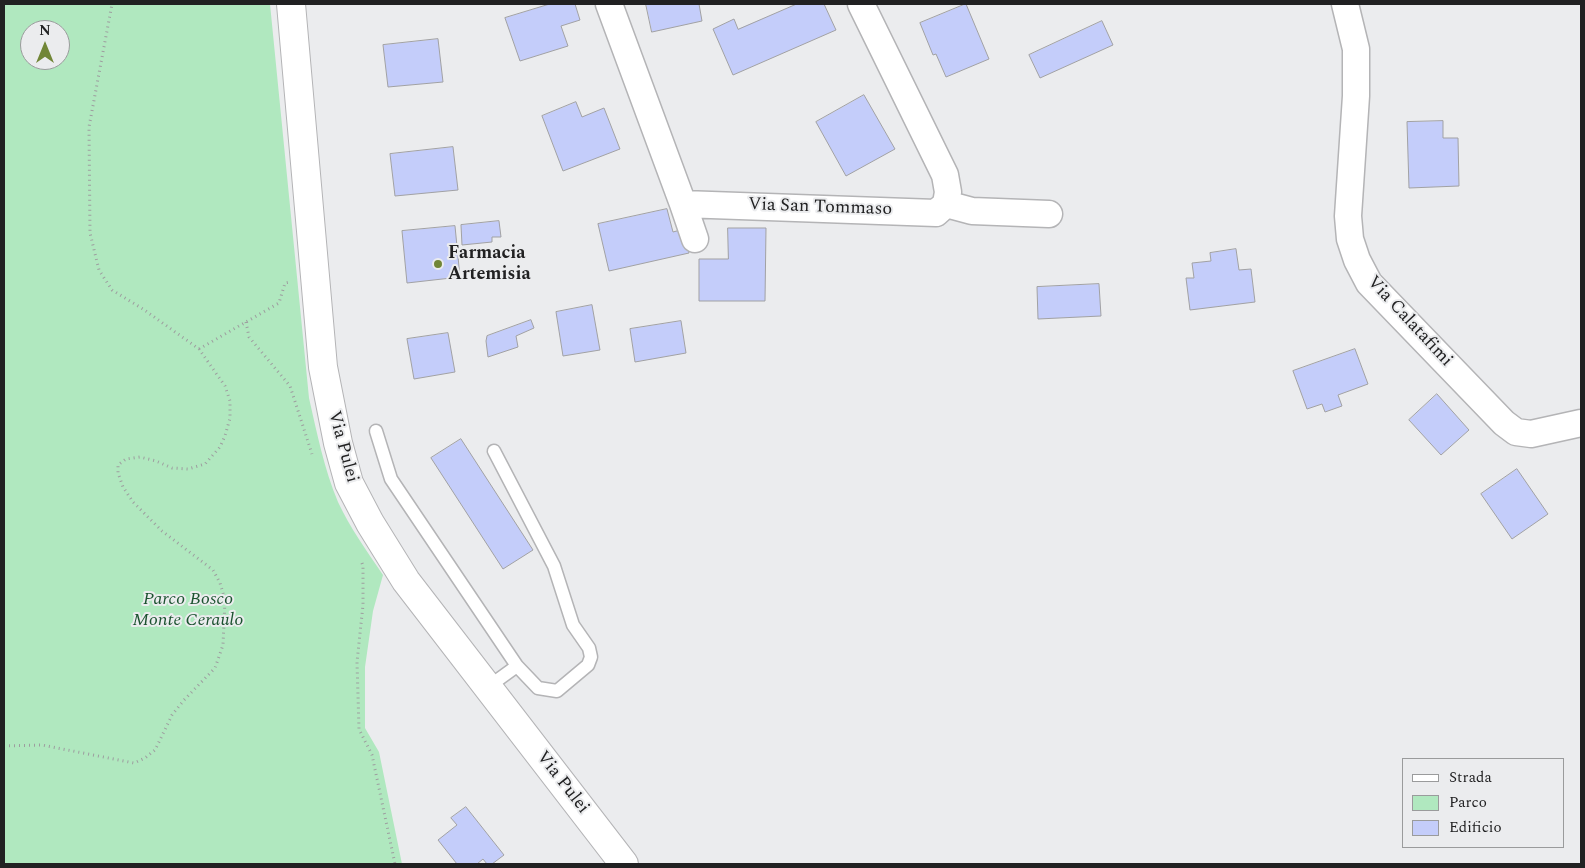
<!DOCTYPE html>
<html>
<head>
<meta charset="utf-8">
<style>
  body { margin:0 }
  #map { position:relative; width:1585px; height:868px; overflow:hidden; background:#ebecee; font-family:Spectral,serif }
  canvas { display:block }
  .frame { position:absolute; inset:0; border:5px solid #212122; pointer-events:none }
  .legend { position:absolute; left:1402px; top:758px; width:162px; height:90px; box-sizing:border-box; background:#ebecee; border:1px solid #9a9b9c; margin:0; padding:6px 9px; list-style:none; font-size:15px; color:#212122 }
  .legend li { display:flex; align-items:center; gap:10px; height:25px }
  .legend b { width:25px; border:1px solid #9a9b9c }
  .north { position:absolute; left:20px; top:20px; width:50px; height:50px; box-sizing:border-box; background:#ebecee; border:1px solid #9a9b9c; border-radius:50%; rotate:0deg; font-size:14px; font-weight:700; line-height:20px; text-align:center; color:#212122 }
  .north::after { content:''; display:block; margin:auto; width:18px; height:22px; background:#718637; clip-path:polygon(50% 0,100% 100%,50% 72%,0 100%) }
</style>
</head>
<body>
<div id="map">
<canvas width="1585" height="868"></canvas>
<div class="frame"></div>
<ul class="legend">
<li><b style="height:6px;background:#fff"></b>Strada</li>
<li><b style="height:14px;background:#b0e8bf"></b>Parco</li>
<li><b style="height:14px;background:#c4cdfa"></b>Edificio</li>
</ul>
<div class="north">N</div>
</div>
<script>
const g = document.querySelector('canvas').getContext('2d');
g.lineJoin = 'round';
function paint(path, color) { g.fillStyle = color; g.fill(path, 'evenodd'); }
function strokePath(path, color, width, dash) { g.strokeStyle = color; g.lineWidth = width; g.lineCap = dash ? 'butt' : 'round'; g.setLineDash(dash || []); g.stroke(path); }
function write(font, color, halo, rows, align = 'center') {
  g.font = font + ' Spectral,serif'; g.lineWidth = 4; g.setLineDash([]); g.textBaseline = 'middle'; g.strokeStyle = halo; g.fillStyle = color; for (const [text, x, y, turn = 0] of rows) {
    g.save(); g.translate(x, y); g.rotate((+turn || 0) * Math.PI / 180); g.textAlign = isNaN(turn) ? turn : align; if (halo) g.strokeText(text, 0, 0); g.fillText(text, 0, 0); g.restore();
  }
}
paint(new Path2D(`
  M 4,4 L 270,4 L 309,398 C 317,433 324,469 338,502 C 350,528 367,551 383,575 L 373,611 L 365,667 L 365,728 L 379,752 L 402,864 L 4,864 ZM 30,30 L 60,30 L 60,60 L 30,60 Z`), '#b0e8bf');
const building = new Path2D(`
  M 550,4 L 575,4 L 580,20 L 561,26 L 568,46 L 520,61 L 505,18 Z
  M 646,4 L 699,4 L 702,21 L 652,32 Z
  M 797,4 L 824,4 L 836,30 L 733,75 L 713,29 L 734,19 L 738,29 Z
  M 966,4 L 989,59 L 946,77 L 936,54 L 933,55 L 920,23 Z
  M 1102,21 L 1113,45 L 1040,78 L 1029,55 Z
  M 438,39 L 443,82 L 388,87 L 383,45 Z
  M 864,95 L 895,149 L 846,176 L 816,122 Z
  M 576,102 L 582,117 L 604,108 L 620,149 L 563,171 L 542,116 Z
  M 1443,121 L 1443,138 L 1458,138 L 1459,186 L 1409,188 L 1407,122 Z
  M 453,147 L 458,190 L 395,196 L 390,154 Z
  M 667,209 L 673,232 L 684,229 L 689,253 L 609,271 L 598,224 Z
  M 499,221 L 501,237 L 492,237 L 492,242 L 462,245 L 461,225 Z
  M 455,226 L 460,277 L 407,283 L 402,231 Z
  M 728,228 L 766,228 L 765,301 L 699,301 L 699,259 L 728,259 Z
  M 1236,249 L 1239,270 L 1251,269 L 1255,302 L 1190,310 L 1186,278 L 1194,278 L 1192,263 L 1211,261 L 1210,253 Z
  M 1099,284 L 1101,316 L 1038,319 L 1037,287 Z
  M 592,305 L 600,350 L 563,356 L 556,312 Z
  M 531,320 L 534,328 L 516,336 L 518,347 L 488,357 L 486,341 L 487,336 Z
  M 681,321 L 686,353 L 635,362 L 630,329 Z
  M 448,333 L 455,372 L 414,379 L 407,339 Z
  M 1355,349 L 1368,384 L 1338,395 L 1342,406 L 1325,412 L 1322,404 L 1307,409 L 1293,371 Z
  M 1437,394 L 1469,430 L 1441,455 L 1409,420 Z
  M 461,439 L 533,550 L 503,569 L 431,458 Z
  M 1517,469 L 1548,514 L 1512,539 L 1481,494 Z
  M 466,807 L 504,855 L 492,864 L 487,864 L 483,859 L 477,864 L 457,864 L 438,840 L 457,825 L 451,818 Z`);
paint(building, '#c4cdfa');
strokePath(building, '#a1a1a3', 1);
const lane = new Path2D(`
  M 376,431 L 391,479 L 517,666 L 488,687
  M 494,451 L 554,566 L 573,625 L 589,648 L 591,657 L 588,665 L 557,691 L 538,688 L 517,666`);
const street = new Path2D(`
  M 609,4 L 683,204 L 936,213 L 946,204 L 948,192 L 945,175 L 861,4
  M 1345,4 L 1356,49 L 1356,96 L 1348,216 L 1350,239 L 1357,260 L 1369,283 L 1504,423 L 1516,432 L 1531,434 L 1581,423
  M 683,204 L 695,239
  M 946,204 L 972,211 L 1049,214`);
const secondary = new Path2D(`
  M 291,4 L 323,367 L 338,443 L 349,483 L 370,523 L 406,581 L 624,864`);
strokePath(lane, '#b4b4b6', 15);
strokePath(street, '#b4b4b6', 29);
strokePath(secondary, '#b4b4b6', 30);
strokePath(new Path2D(`
  M 246,322 L 249,337 L 290,386 L 312,454
  M 199,349 L 279,303 L 285,283 L 290,282
  M 362,563 L 363,566 L 363,605 L 357,662 L 359,729 L 372,755 L 395,864
  M 4,746 L 42,745 L 134,763 L 145,758 L 155,750 L 172,715 L 184,700 L 215,668 L 223,645 L 225,600 L 220,583 L 213,570 L 162,531 L 133,502 L 123,487 L 118,473 L 118,465 L 126,459 L 140,457 L 156,461 L 172,468 L 188,469 L 205,464 L 220,447 L 225,436 L 230,418 L 230,401 L 225,386 L 199,349 L 143,309 L 112,290 L 99,270 L 90,233 L 89,127 L 112,4`), '#9d9d9f', 3, [1, 4]);
strokePath(lane, '#fff', 12);
strokePath(street, '#fff', 26);
strokePath(secondary, '#fff', 28);
for (const [x, y, r, color] of [
  [438,264,5,"#718637"]
]) { const dot = new Path2D(); dot.arc(x, y, r, 0, 2 * Math.PI); g.fillStyle = color; g.fill(dot); strokePath(dot, '#ebecee', 2); }
write('18px', '#212122', '#ebecee', [
  ["Via San Tommaso",820,208,2],
  ["Via Calatafimi",1409,322,47],
  ["Via Pulei",342,447,75],
  ["Via Pulei",562,783,52]
]);
write('bold 18px', '#212122', '#ebecee', [
  ["Farmacia",448,254],
  ["Artemisia",448,275]
], 'left');
write('italic 18px', '#1b522f', '#ebecee', [
  ["Parco Bosco",188,600],
  ["Monte Ceraulo",188,621]
]);
</script>
</body>
</html>
